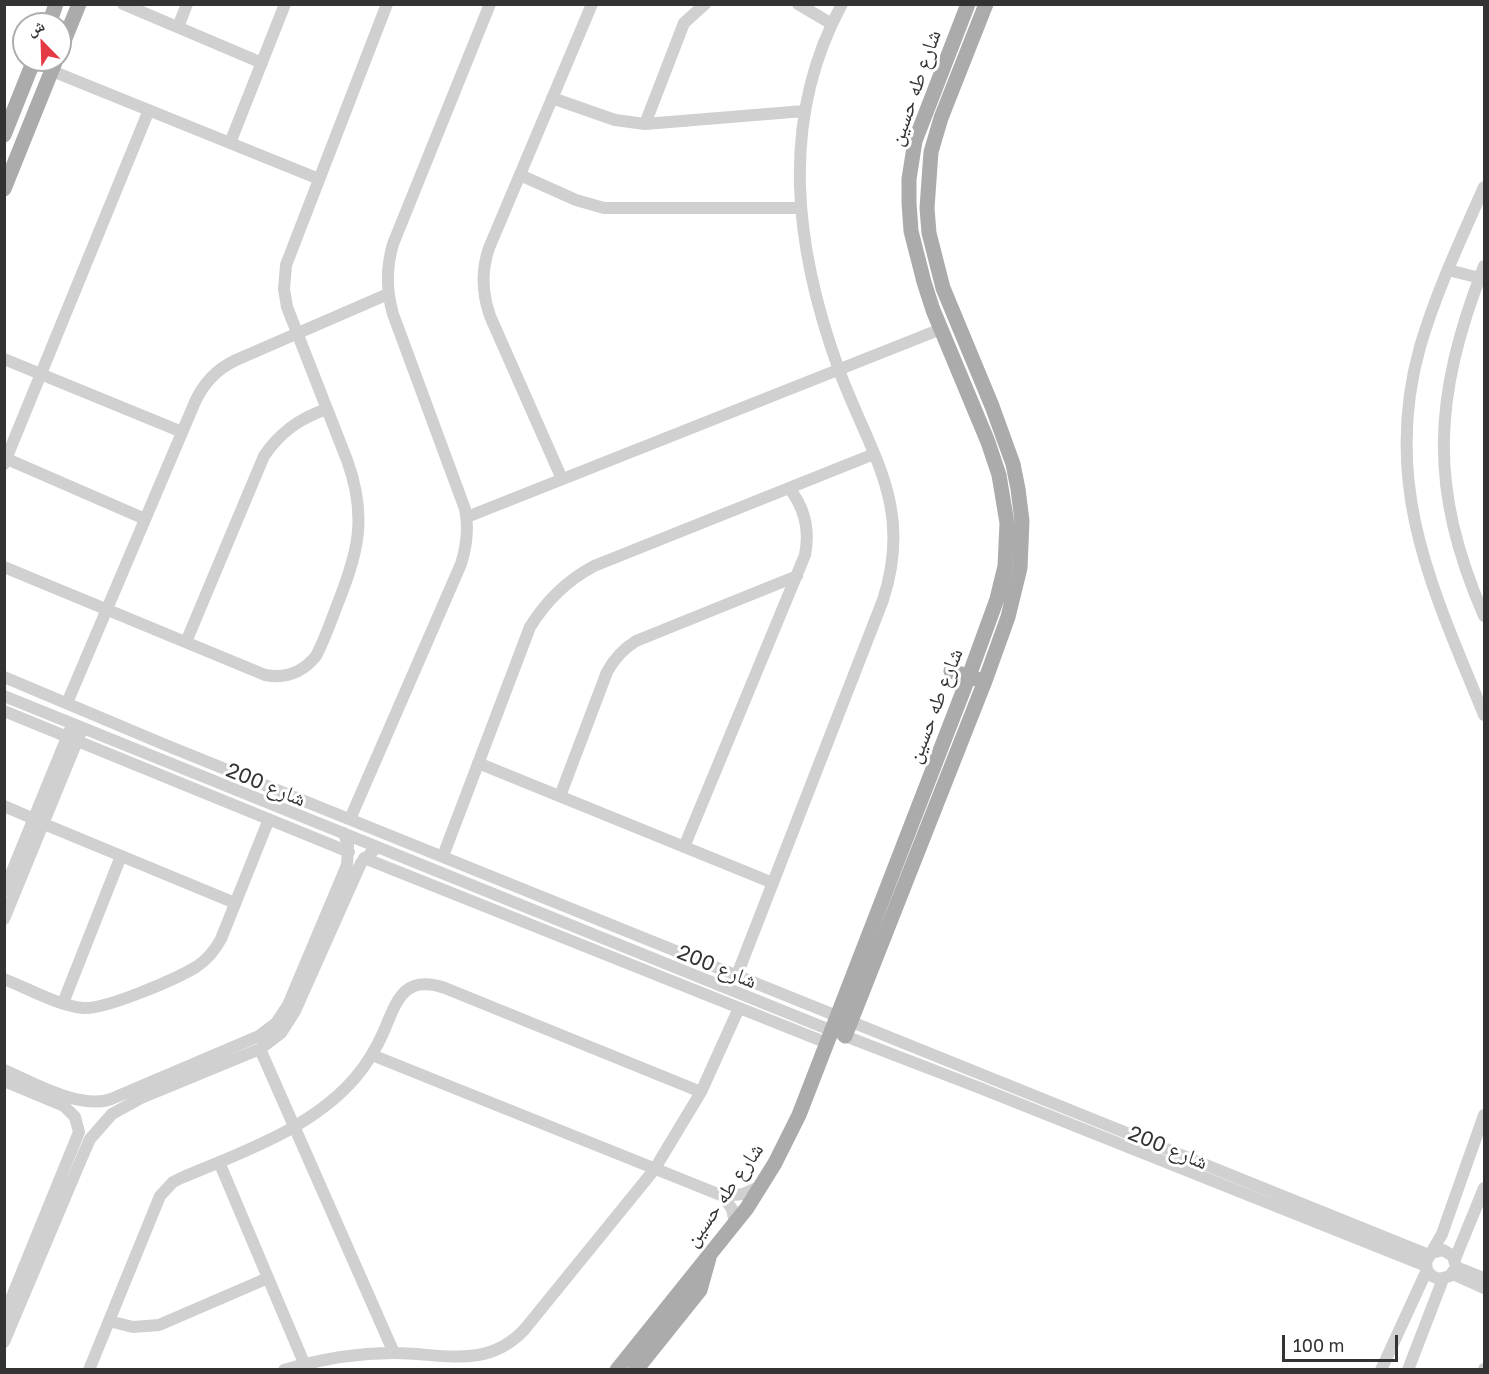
<!DOCTYPE html>
<html>
<head>
<meta charset="utf-8">
<style>
  body { margin:0 }
  #map { position:relative; width:1489px; height:1374px; overflow:hidden; background:#fff; font-family:"Golos Text","Noto Naskh Arabic",sans-serif }
  canvas { display:block }
  .frame { position:absolute; inset:0; border:6px solid #333; pointer-events:none }
  .north { position:absolute; left:12px; top:12px; width:60px; height:60px; box-sizing:border-box; background:#fff; border:2px solid #adadad; border-radius:50%; rotate:337deg; font-size:16px; font-weight:700; line-height:24px; text-align:center; color:#333 }
  .north::after { content:''; display:block; margin:auto; width:21px; height:27px; background:#e63946; clip-path:polygon(50% 0,100% 100%,50% 72%,0 100%) }
  .scale { position:absolute; left:1282px; top:1335px; width:116px; height:27px; box-sizing:border-box; border:3px solid #333; border-top:0; padding-left:8px; font-size:18px; line-height:21px; white-space:nowrap; color:#333; -webkit-text-stroke:4px #fff; paint-order:stroke }
</style>
</head>
<body>
<div id="map">
<canvas width="1489" height="1374"></canvas>
<div class="frame"></div>
<div class="north">ش</div>
<div class="scale">100 m</div>
</div>
<script>
const g = document.querySelector('canvas').getContext('2d');
g.lineJoin = 'round';
function strokePath(path, color, width, dash) { g.strokeStyle = color; g.lineWidth = width; g.lineCap = dash ? 'butt' : 'round'; g.setLineDash(dash || []); g.stroke(path); }
function write(font, color, halo, rows, align = 'center') {
  g.font = font + ' "Golos Text","Noto Naskh Arabic",sans-serif'; g.lineWidth = 6; g.setLineDash([]); g.textBaseline = 'middle'; g.strokeStyle = halo; g.fillStyle = color; for (const [text, x, y, turn = 0] of rows) {
    g.save(); g.translate(x, y); g.rotate((+turn || 0) * Math.PI / 180); g.textAlign = isNaN(turn) ? turn : align; if (halo) g.strokeText(text, 0, 0); g.fillText(text, 0, 0); g.restore();
  }
}
strokePath(new Path2D(`
  M 123,4 L 262,63
  M 798,4 L 832,24
  M 178,27 L 187,4
  M 52,71 L 319,179
  M 552,98 L 615,120 L 645,124 L 804,111
  M 645,124 L 684,23 L 705,4
  M 230,143 L 285,4
  M 520,175 L 576,200 L 604,208 L 801,208
  M 1484,187 C 1461,239 1436,292 1420,347 C 1381,485 1433,590 1484,715
  M 1484,266 C 1433,398 1428,486 1484,616
  M 1448,270 L 1480,278
  M 4,359 L 182,432
  M 7,459 L 145,519
  M 4,464 L 149,110
  M 562,479 L 490,316 C 482,293 481,271 489,248 L 592,4
  M 467,517 L 941,329
  M 4,567 L 265,675 C 286,679 303,672 316,656 C 324,641 330,624 336,608 C 358,553 368,518 347,460 L 287,307 L 284,289 L 286,265 L 387,4
  M 186,642 L 264,456 C 280,432 300,418 327,409
  M 4,677 L 168,746 L 1429,1255
  M 4,696 L 845,1036 L 980,1088 L 1426,1266
  M 67,703 L 195,402 C 204,382 217,369 236,360 L 388,294
  M 4,711 L 349,852
  M 478,763 L 773,883
  M 560,796 L 607,672 C 614,659 623,649 636,641 L 797,576
  M 4,806 L 34,819
  M 350,819 L 461,564 C 467,545 469,528 465,509 L 393,314 C 386,290 386,268 393,244 L 490,4
  M 44,824 L 235,903
  M 684,847 L 805,555 C 810,530 805,508 789,488
  M 443,856 L 530,627 C 546,601 566,581 594,566 L 874,454
  M 364,858 L 827,1043
  M 4,891 L 70,730
  M 4,919 L 80,734
  M 737,975 L 883,600 C 914,505 870,454 839,370 C 795,249 778,122 842,4
  M 4,979 C 29,989 57,1005 83,1008 C 105,1010 176,979 196,967 C 207,960 215,950 221,939 L 269,819
  M 63,1003 L 121,856
  M 260,1049 L 394,1353
  M 372,1055 L 723,1196 L 743,1194 L 761,1186
  M 4,1070 C 34,1083 80,1110 111,1099 L 259,1036 L 276,1023 L 288,1005 L 347,865 L 348,845 L 344,833
  M 4,1081 L 64,1106 L 75,1117 L 79,1132 L 4,1316
  M 219,1162 L 307,1370
  M 723,1196 L 732,1209 L 735,1223
  M 1432,1253 L 1443,1250 L 1453,1256 L 1456,1267 L 1450,1276 L 1439,1279 L 1432,1276 L 1427,1270 L 1426,1262 L 1442,1234 L 1484,1115
  M 1455,1259 L 1484,1188
  M 1456,1267 L 1484,1278
  M 1453,1274 L 1484,1288
  M 109,1321 L 133,1327 L 159,1325 L 268,1278
  M 4,1342 L 83,1155 L 90,1139 L 112,1114 L 141,1098 L 260,1049 L 281,1033 L 295,1011 L 361,863 L 377,847
  M 89,1370 L 160,1196 L 173,1182 L 181,1178 C 242,1152 311,1129 355,1078 C 367,1064 377,1047 384,1031 C 397,1000 404,974 445,988 L 701,1092
  M 284,1370 C 320,1359 356,1353 394,1353 C 442,1353 486,1370 524,1330 L 654,1170 L 701,1092 L 739,1008
  M 1381,1370 L 1427,1270
  M 1408,1370 L 1443,1279
  M 1484,1370 L 1484,1369`), '#d0d0d0', 12);
strokePath(new Path2D(`
  M 49,24 L 56,4
  M 60,51 L 79,4
  M 4,135 L 34,60
  M 4,189 L 56,60
  M 951,671 L 977,679
  M 845,1036 L 985,681 L 1008,617 L 1020,568 L 1022,521 L 1018,489 L 1013,464 L 992,406 L 943,288 L 929,233 L 927,208 L 931,152 L 941,118 L 986,4
  M 617,1370 L 747,1208 L 775,1163 L 799,1115 L 969,676 L 997,599 L 1005,566 L 1007,523 L 999,475 L 988,442 L 933,310 L 924,282 L 911,231 L 909,203 L 909,179 L 915,141 L 968,4
  M 636,1370 L 700,1290 L 709,1258`), '#ababab', 15);
write('21px', '#333', '#fff', [
  ["شارع طه حسين",915,88,-71],
  ["شارع طه حسين",935,706,-69],
  ["شارع 200",266,785,22],
  ["شارع 200",717,967,22],
  ["شارع 200",1168,1148,22],
  ["شارع طه حسين",724,1195,-55]
]);
</script>
</body>
</html>
